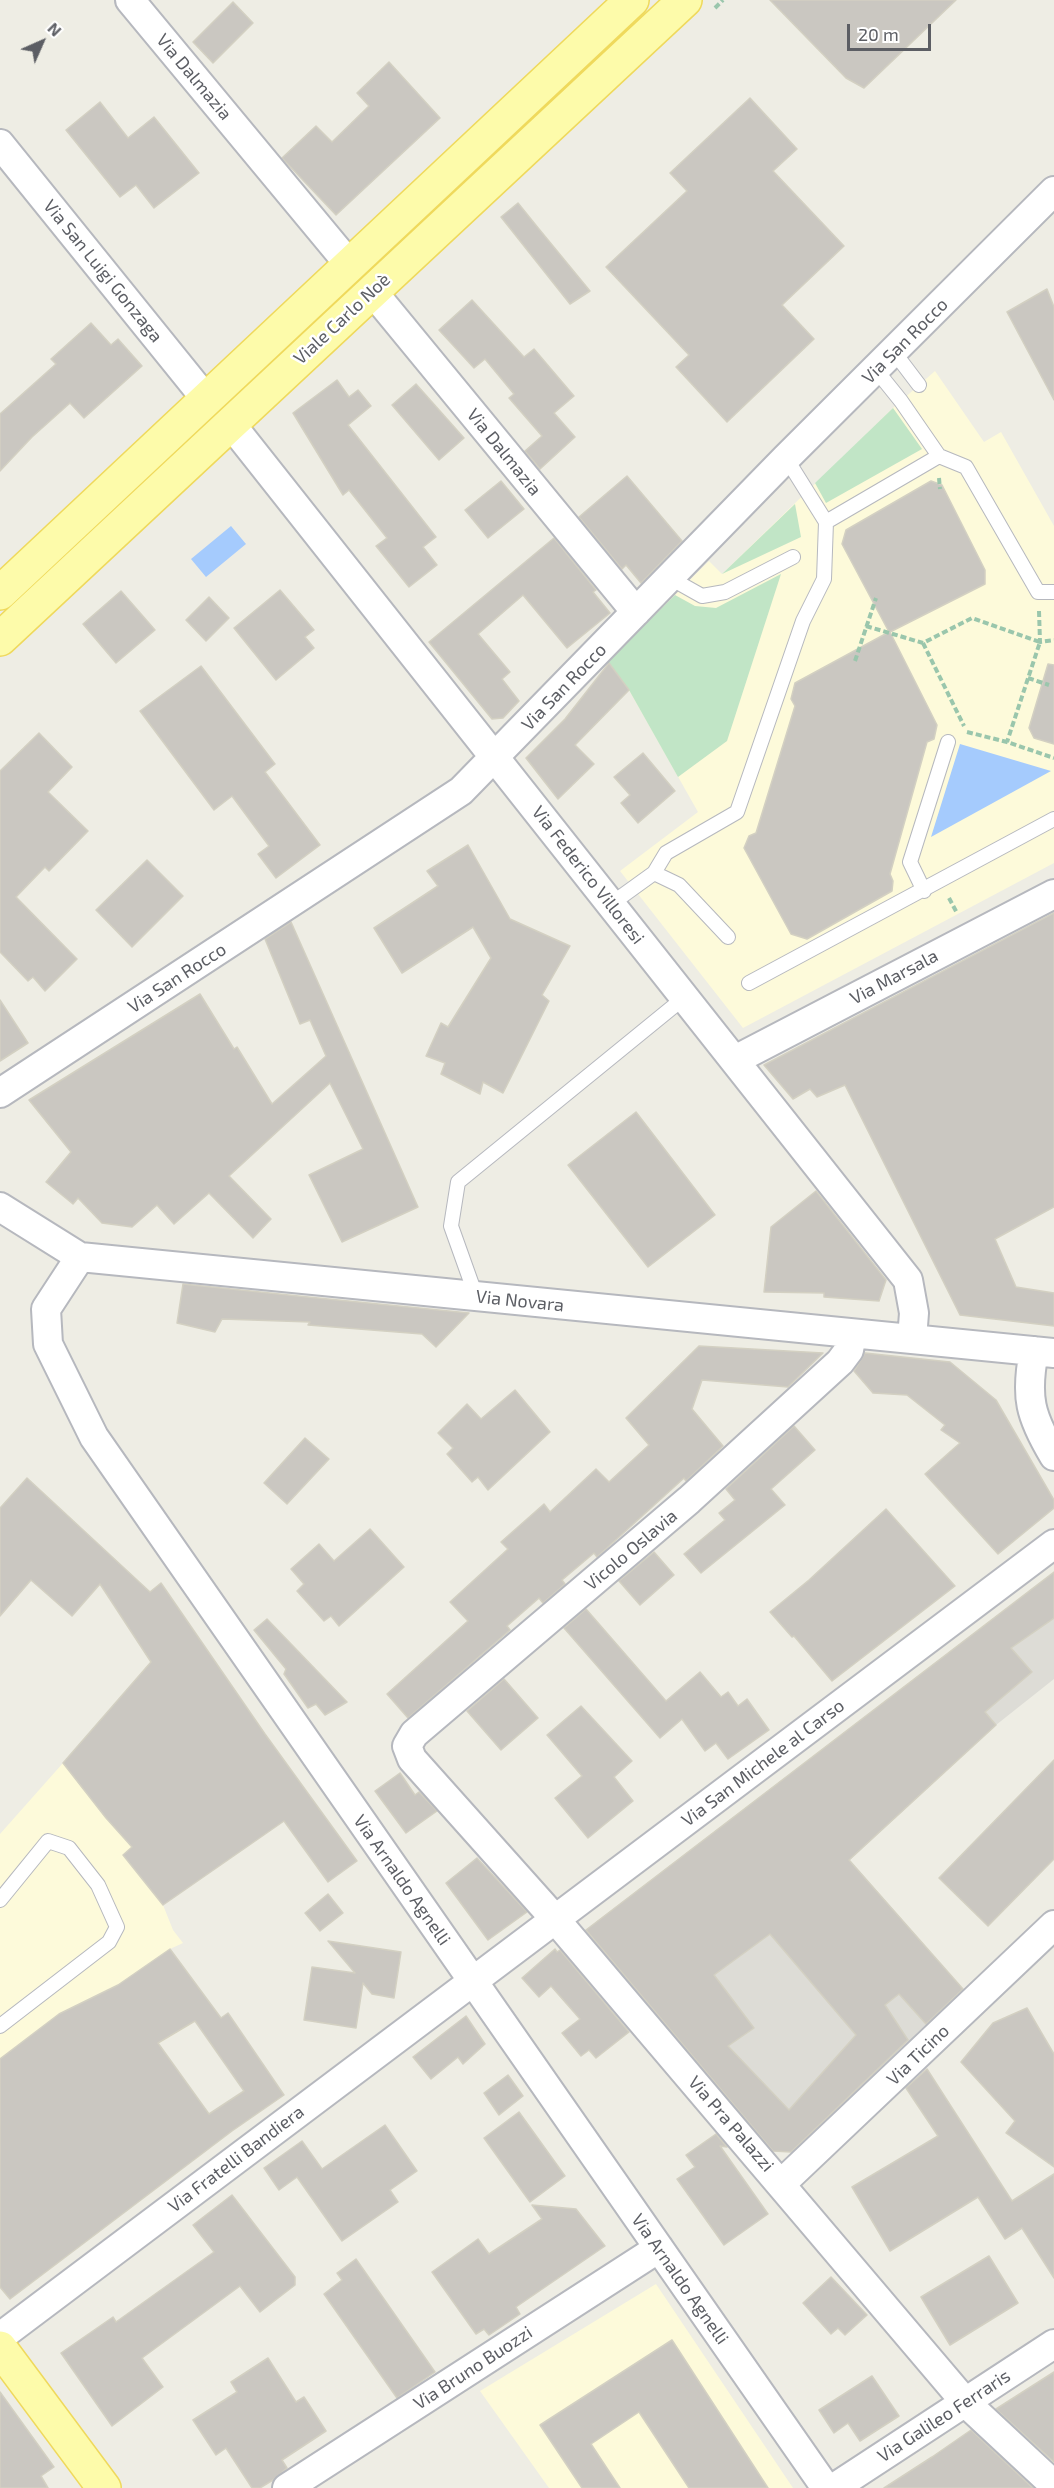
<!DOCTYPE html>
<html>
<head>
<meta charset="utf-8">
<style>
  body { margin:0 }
  #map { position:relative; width:1054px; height:2488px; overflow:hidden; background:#eeede4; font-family:"Exo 2",sans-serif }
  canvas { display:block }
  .north { position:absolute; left:12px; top:12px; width:60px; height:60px; -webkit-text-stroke:4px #fff; paint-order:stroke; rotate:45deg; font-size:16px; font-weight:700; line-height:24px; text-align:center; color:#5c5e64 }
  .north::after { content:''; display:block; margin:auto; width:21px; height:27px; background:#5c5e64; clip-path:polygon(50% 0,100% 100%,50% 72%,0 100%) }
  .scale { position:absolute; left:847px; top:24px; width:84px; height:27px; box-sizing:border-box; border:3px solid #5c5e64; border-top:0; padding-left:8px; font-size:18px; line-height:21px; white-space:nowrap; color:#5c5e64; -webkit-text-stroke:4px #fff; paint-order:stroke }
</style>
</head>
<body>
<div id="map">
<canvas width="1054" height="2488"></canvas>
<div class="north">N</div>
<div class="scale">20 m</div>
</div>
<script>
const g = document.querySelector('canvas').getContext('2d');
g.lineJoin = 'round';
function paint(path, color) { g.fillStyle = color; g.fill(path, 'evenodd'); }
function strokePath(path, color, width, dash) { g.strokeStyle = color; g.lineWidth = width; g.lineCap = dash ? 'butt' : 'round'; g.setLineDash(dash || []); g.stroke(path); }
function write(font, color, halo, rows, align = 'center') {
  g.font = font + ' "Exo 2",sans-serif'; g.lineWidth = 5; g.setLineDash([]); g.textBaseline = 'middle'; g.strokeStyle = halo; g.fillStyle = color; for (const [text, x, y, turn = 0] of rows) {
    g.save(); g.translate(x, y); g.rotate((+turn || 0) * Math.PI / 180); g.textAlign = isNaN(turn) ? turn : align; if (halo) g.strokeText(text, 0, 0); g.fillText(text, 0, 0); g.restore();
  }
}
paint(new Path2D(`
  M 935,371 L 984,442 L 1001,432 L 1054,526 L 1054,863 L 743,1028 L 620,871 L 698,812 L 629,690 L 607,662 L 709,561 L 722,574 L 893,408 Z
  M 63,1763 L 106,1818 L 132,1847 L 124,1855 L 163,1905 L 173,1930 L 183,1943 L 170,1949 L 215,2010 L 158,2044 L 225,2136 L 10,2299 L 0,2287 L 0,1834 Z
  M 656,2284 L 793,2488 L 549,2488 L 480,2391 Z`), '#fdfada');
paint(new Path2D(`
  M 1054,1572 L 1054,1679 L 996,1725 L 850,1860 L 963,1989 L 794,2152 L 771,2150 L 584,1931 Z`), '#dddcd6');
paint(new Path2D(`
  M 893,408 L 922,449 L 826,503 L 815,483 Z
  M 795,504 L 801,537 L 722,574 Z
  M 781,574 L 727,741 L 678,777 L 629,690 L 607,662 L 675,595 L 695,606 L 716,608 Z`), '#c1e5c6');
paint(new Path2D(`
  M 231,526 L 246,544 L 206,577 L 191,559 Z
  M 960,744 L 1051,771 L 931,837 Z`), '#a5cbfd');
const building = new Path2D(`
  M 770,0 L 956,0 L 864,88 L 846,78 Z
  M 233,2 L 253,23 L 213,63 L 193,42 Z
  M 389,62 L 440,118 L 336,215 L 282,158 L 316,126 L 332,142 L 369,106 L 357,93 Z
  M 750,98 L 797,149 L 773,171 L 844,246 L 782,305 L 814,339 L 727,422 L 676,367 L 689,355 L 606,267 L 687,191 L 670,173 Z
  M 100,102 L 128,138 L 154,117 L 199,173 L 154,208 L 136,185 L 120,197 L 66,130 Z
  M 518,203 L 539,229 L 590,291 L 570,304 L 501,217 Z
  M 1047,289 L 1054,307 L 1054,400 L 1007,312 Z
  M 472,300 L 524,357 L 534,349 L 574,396 L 554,413 L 575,437 L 540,469 L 525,451 L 542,436 L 509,398 L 514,394 L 485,359 L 474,368 L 439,330 Z
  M 91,323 L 111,345 L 118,339 L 142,366 L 84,418 L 70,403 L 32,437 L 0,471 L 0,414 L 56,364 L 51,359 Z
  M 337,380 L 349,397 L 358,390 L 371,406 L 348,425 L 436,537 L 423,547 L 437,565 L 409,587 L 376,546 L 387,538 L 349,490 L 343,495 L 293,413 Z
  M 416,384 L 464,438 L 439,460 L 392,405 Z
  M 627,476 L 682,541 L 641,583 L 626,565 L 622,569 L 579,517 Z
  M 501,481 L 524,509 L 488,538 L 465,510 Z
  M 931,481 L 942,485 L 985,570 L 985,584 L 890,632 L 937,725 L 934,739 L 927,742 L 890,874 L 893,881 L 892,891 L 807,939 L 791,934 L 744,848 L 749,836 L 756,833 L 795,706 L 791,699 L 795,683 L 889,632 L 842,544 L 846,530 Z
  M 554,538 L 596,590 L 593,592 L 610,613 L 567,648 L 523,595 L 478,634 L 510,672 L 502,679 L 519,701 L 503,718 L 492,719 L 429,642 Z
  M 280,590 L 314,630 L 305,637 L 314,648 L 276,680 L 234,628 Z
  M 121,591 L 155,630 L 116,663 L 83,624 Z
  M 209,597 L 229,618 L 206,641 L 186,620 Z
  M 609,663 L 629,690 L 575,745 L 594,764 L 558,799 L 526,758 L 565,719 Z
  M 1048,664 L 1054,665 L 1054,744 L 1034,738 L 1029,728 Z
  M 201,666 L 275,764 L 265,772 L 320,845 L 276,878 L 258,854 L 269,846 L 232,796 L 214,810 L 140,711 Z
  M 39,733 L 72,767 L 48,792 L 88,831 L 49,871 L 45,867 L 16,897 L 77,959 L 45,991 L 33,977 L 28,981 L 0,952 L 0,771 Z
  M 643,753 L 675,791 L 638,823 L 621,803 L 630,795 L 614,777 Z
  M 468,845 L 510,919 L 570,946 L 542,995 L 549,1001 L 503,1093 L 483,1082 L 480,1094 L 441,1074 L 445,1063 L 426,1056 L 441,1023 L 448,1027 L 491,958 L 473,927 L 402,973 L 374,928 L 438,886 L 427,871 Z
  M 147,860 L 183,896 L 132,947 L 96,910 Z
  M 1054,913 L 1054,1207 L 995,1239 L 1016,1287 L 1054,1293 L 1054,1326 L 960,1315 L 845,1085 L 817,1097 L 810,1089 L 793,1099 L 764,1065 Z
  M 291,922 L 418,1207 L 342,1242 L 309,1175 L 363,1149 L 330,1083 L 229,1176 L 271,1219 L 253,1238 L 209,1193 L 174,1224 L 157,1205 L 132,1227 L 102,1223 L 78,1198 L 73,1204 L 46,1182 L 71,1152 L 29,1100 L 200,994 L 234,1049 L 237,1047 L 272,1104 L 326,1056 L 310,1020 L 300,1024 L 265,939 Z
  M 0,1000 L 28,1043 L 0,1061 Z
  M 636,1112 L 715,1215 L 648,1267 L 568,1165 Z
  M 816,1191 L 886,1280 L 879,1301 L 824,1297 L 824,1293 L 764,1292 L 771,1227 Z
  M 183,1284 L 308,1297 L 469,1313 L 436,1347 L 422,1334 L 308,1325 L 310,1322 L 222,1319 L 215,1332 L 177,1323 Z
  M 699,1346 L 823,1353 L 788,1387 L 702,1380 L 692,1409 L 723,1446 L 686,1481 L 684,1478 L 597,1557 L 594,1553 L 562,1580 L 565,1584 L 543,1603 L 539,1598 L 507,1626 L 510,1630 L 408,1718 L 387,1694 L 468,1621 L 450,1602 L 508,1549 L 501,1542 L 544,1504 L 550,1512 L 596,1469 L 609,1482 L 649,1445 L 626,1418 Z
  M 865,1353 L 950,1362 L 996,1400 L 1054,1500 L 1054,1508 L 998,1554 L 925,1474 L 960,1443 L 941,1430 L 945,1425 L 907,1395 L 873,1393 L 854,1371 Z
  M 515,1390 L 550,1432 L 488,1490 L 478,1477 L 472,1482 L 447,1454 L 453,1448 L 438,1433 L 467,1404 L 481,1419 Z
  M 794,1426 L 815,1450 L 771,1489 L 785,1505 L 701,1573 L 684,1554 L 725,1520 L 719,1513 L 735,1500 L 726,1489 Z
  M 305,1438 L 329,1459 L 287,1504 L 264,1483 Z
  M 27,1478 L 150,1592 L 161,1583 L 265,1734 L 357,1861 L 328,1882 L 284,1821 L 163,1905 L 123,1855 L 132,1847 L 106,1818 L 63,1763 L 151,1662 L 100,1584 L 72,1616 L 31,1580 L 0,1616 L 0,1508 Z
  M 886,1509 L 955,1586 L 832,1681 L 794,1636 L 792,1637 L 770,1612 L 809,1580 Z
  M 370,1529 L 404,1567 L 339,1626 L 331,1616 L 324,1621 L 297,1591 L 304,1584 L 291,1569 L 319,1544 L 334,1561 Z
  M 654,1552 L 674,1575 L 640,1605 L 619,1581 Z
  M 1054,1572 L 1054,1618 L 1011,1648 L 1032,1672 L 985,1712 L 996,1725 L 849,1860 L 963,1989 L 926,2024 L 899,1994 L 885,2005 L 908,2040 L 791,2152 L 773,2151 L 586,1930 ZM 770,1934 L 856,2035 L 789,2110 L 728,2046 L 754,2028 L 714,1975 Z
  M 586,1609 L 666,1701 L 700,1672 L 721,1697 L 728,1692 L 738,1706 L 747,1699 L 769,1730 L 728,1759 L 716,1743 L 705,1751 L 682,1719 L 660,1738 L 564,1628 Z
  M 267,1619 L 347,1702 L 325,1715 L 316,1704 L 308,1708 L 284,1674 L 286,1669 L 254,1630 Z
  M 504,1679 L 538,1718 L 501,1750 L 467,1711 Z
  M 581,1706 L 632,1761 L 614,1777 L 633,1801 L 588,1838 L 555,1798 L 582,1776 L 547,1735 Z
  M 1054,1760 L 1054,1859 L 988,1926 L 939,1878 Z
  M 400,1773 L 415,1795 L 419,1792 L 437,1811 L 406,1833 L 375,1791 Z
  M 477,1858 L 527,1912 L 488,1940 L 446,1883 Z
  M 328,1894 L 343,1913 L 320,1931 L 305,1913 Z
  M 328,1941 L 401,1952 L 394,1998 L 372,1994 L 363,1983 L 356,2028 L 304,2020 L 312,1967 L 355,1973 Z
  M 170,1949 L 221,2018 L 228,2013 L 284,2095 L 232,2131 L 10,2299 L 0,2287 L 0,2059 L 59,2014 L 118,1985 ZM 195,2021 L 244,2091 L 209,2114 L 158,2043 Z
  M 555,1949 L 557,1952 L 560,1950 L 629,2032 L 596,2058 L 589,2050 L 581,2056 L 562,2033 L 580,2019 L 551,1986 L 539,1997 L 522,1978 Z
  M 1027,2008 L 1054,2054 L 1054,2167 L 1006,2133 L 1015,2121 L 961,2062 L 993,2023 Z
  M 466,2016 L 485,2044 L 463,2064 L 458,2057 L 431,2079 L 413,2057 Z
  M 927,2069 L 1012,2201 L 1054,2174 L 1054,2278 L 1022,2228 L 1005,2239 L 978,2197 L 890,2251 L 852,2187 L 938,2136 L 906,2088 Z
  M 508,2075 L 523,2096 L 499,2115 L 484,2093 Z
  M 519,2112 L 565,2176 L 530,2202 L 484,2138 Z
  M 385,2125 L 417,2171 L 390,2190 L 398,2202 L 342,2241 L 297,2177 L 279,2190 L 264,2168 L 302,2141 L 322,2169 Z
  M 716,2134 L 727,2147 L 720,2146 L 768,2214 L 724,2245 L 677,2179 L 695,2167 L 686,2155 Z
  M 232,2195 L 295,2277 L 295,2285 L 260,2312 L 240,2286 L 142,2358 L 163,2387 L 112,2426 L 61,2353 L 113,2317 L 116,2322 L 214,2252 L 193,2225 Z
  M 532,2205 L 576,2209 L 605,2246 L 516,2307 L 520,2314 L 489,2335 L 484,2329 L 476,2334 L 432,2272 L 478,2239 L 489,2254 L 542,2219 Z
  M 989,2256 L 1018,2303 L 950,2345 L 921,2297 Z
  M 356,2259 L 435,2372 L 397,2398 L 324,2294 L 342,2280 L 337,2273 Z
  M 831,2277 L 867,2315 L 845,2335 L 838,2328 L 831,2334 L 803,2303 Z
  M 672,2340 L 768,2488 L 689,2488 L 639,2412 L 591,2444 L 620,2488 L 582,2488 L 540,2425 Z
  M 268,2358 L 296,2402 L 304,2397 L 326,2431 L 282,2460 L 287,2468 L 273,2480 L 260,2488 L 252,2488 L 226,2448 L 216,2455 L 193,2420 L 237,2392 L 231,2382 Z
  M 1054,2372 L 1054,2462 L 996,2409 Z
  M 872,2376 L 899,2416 L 860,2441 L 848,2423 L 834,2433 L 819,2410 Z
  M 0,2392 L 54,2467 L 41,2476 L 48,2488 L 0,2488 Z
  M 971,2430 L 1033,2488 L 884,2488 L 932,2457 Z`);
paint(building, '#cac7c1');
strokePath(building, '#d3d0c2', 1.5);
const lane = new Path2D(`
  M 894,352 L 919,385
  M 876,370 L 901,401 L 939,456 L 966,467 L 1038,592 L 1054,592
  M 786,458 L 826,522 L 939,456
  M 670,578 L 702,596 L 725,592 L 793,557
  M 654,873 L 679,885 L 728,937
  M 924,891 L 910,862 L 948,742
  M 611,904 L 654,873 L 666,853 L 737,812 L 803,621 L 824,579 L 826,522
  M 749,983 L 1054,819
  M 476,1296 L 451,1226 L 458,1182 L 685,997
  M 0,1900 L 48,1841 L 69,1848 L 98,1885 L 117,1927 L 109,1942 L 0,2026`);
const street = new Path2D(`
  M 130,0 L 349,264
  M 0,144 L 206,399
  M 372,291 L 636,612
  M 230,423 L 908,1280 L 914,1313 L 912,1339
  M 735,1060 L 1054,894
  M 0,1093 L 461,791 L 786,458 L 1054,191
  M 0,1207 L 80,1257 L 1054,1353
  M 80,1257 L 46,1309 L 48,1344 L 94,1437 L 826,2488
  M 852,1334 L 849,1350 L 840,1362 L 689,1500 L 414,1734 L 407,1746 L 412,1759 L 555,1919 L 966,2403 L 1054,2485
  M 1034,1351 C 1025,1397 1030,1416 1054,1456
  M 782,2183 L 1054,1925
  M 0,2337 L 1054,1544
  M 287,2488 L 659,2248
  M 834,2488 L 1054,2344`);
const primary = new Path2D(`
  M 0,593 L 632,0
  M 0,639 L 685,0
  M 0,2348 L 104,2488`);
strokePath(lane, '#b6b8be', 16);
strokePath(street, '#b6b8be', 32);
strokePath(primary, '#efd95c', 36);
strokePath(new Path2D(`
  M 715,8 L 723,0
  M 939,478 L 940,489
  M 1039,611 L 1040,642 L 1054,640
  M 866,626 L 923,643 L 972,618 L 1040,642 L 1007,742
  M 923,643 L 964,726
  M 855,661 L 876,598
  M 1028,678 L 1049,685
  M 967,732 L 1007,742 L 1054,758
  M 949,898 L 957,913`), '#9ac6ac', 4, [6, 3]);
strokePath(lane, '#fff', 14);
strokePath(street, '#fff', 28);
strokePath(primary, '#fdfbaa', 33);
write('18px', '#5c5e64', '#fff', [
  ["Via Dalmazia",194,77,50],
  ["Via San Luigi Gonzaga",103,271,51],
  ["Viale Carlo Noè",342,319,-43],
  ["Via San Rocco",905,341,-45],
  ["Via Dalmazia",504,452,51],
  ["Via San Rocco",564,687,-46],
  ["Via Federico Villoresi",588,875,52],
  ["Via Marsala",894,977,-28],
  ["Via San Rocco",177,978,-33],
  ["Via Novara",520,1301,6],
  ["Vicolo Oslavia",631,1550,-40],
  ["Via San Michele al Carso",763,1763,-37],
  ["Via Arnaldo Agnelli",402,1880,55],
  ["Via Ticino",918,2055,-44],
  ["Via Pra Palazzi",731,2124,49],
  ["Via Fratelli Bandiera",236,2159,-37],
  ["Via Arnaldo Agnelli",680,2279,55],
  ["Via Bruno Buozzi",473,2368,-33],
  ["Via Galileo Ferraris",944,2416,-33]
]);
</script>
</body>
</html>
